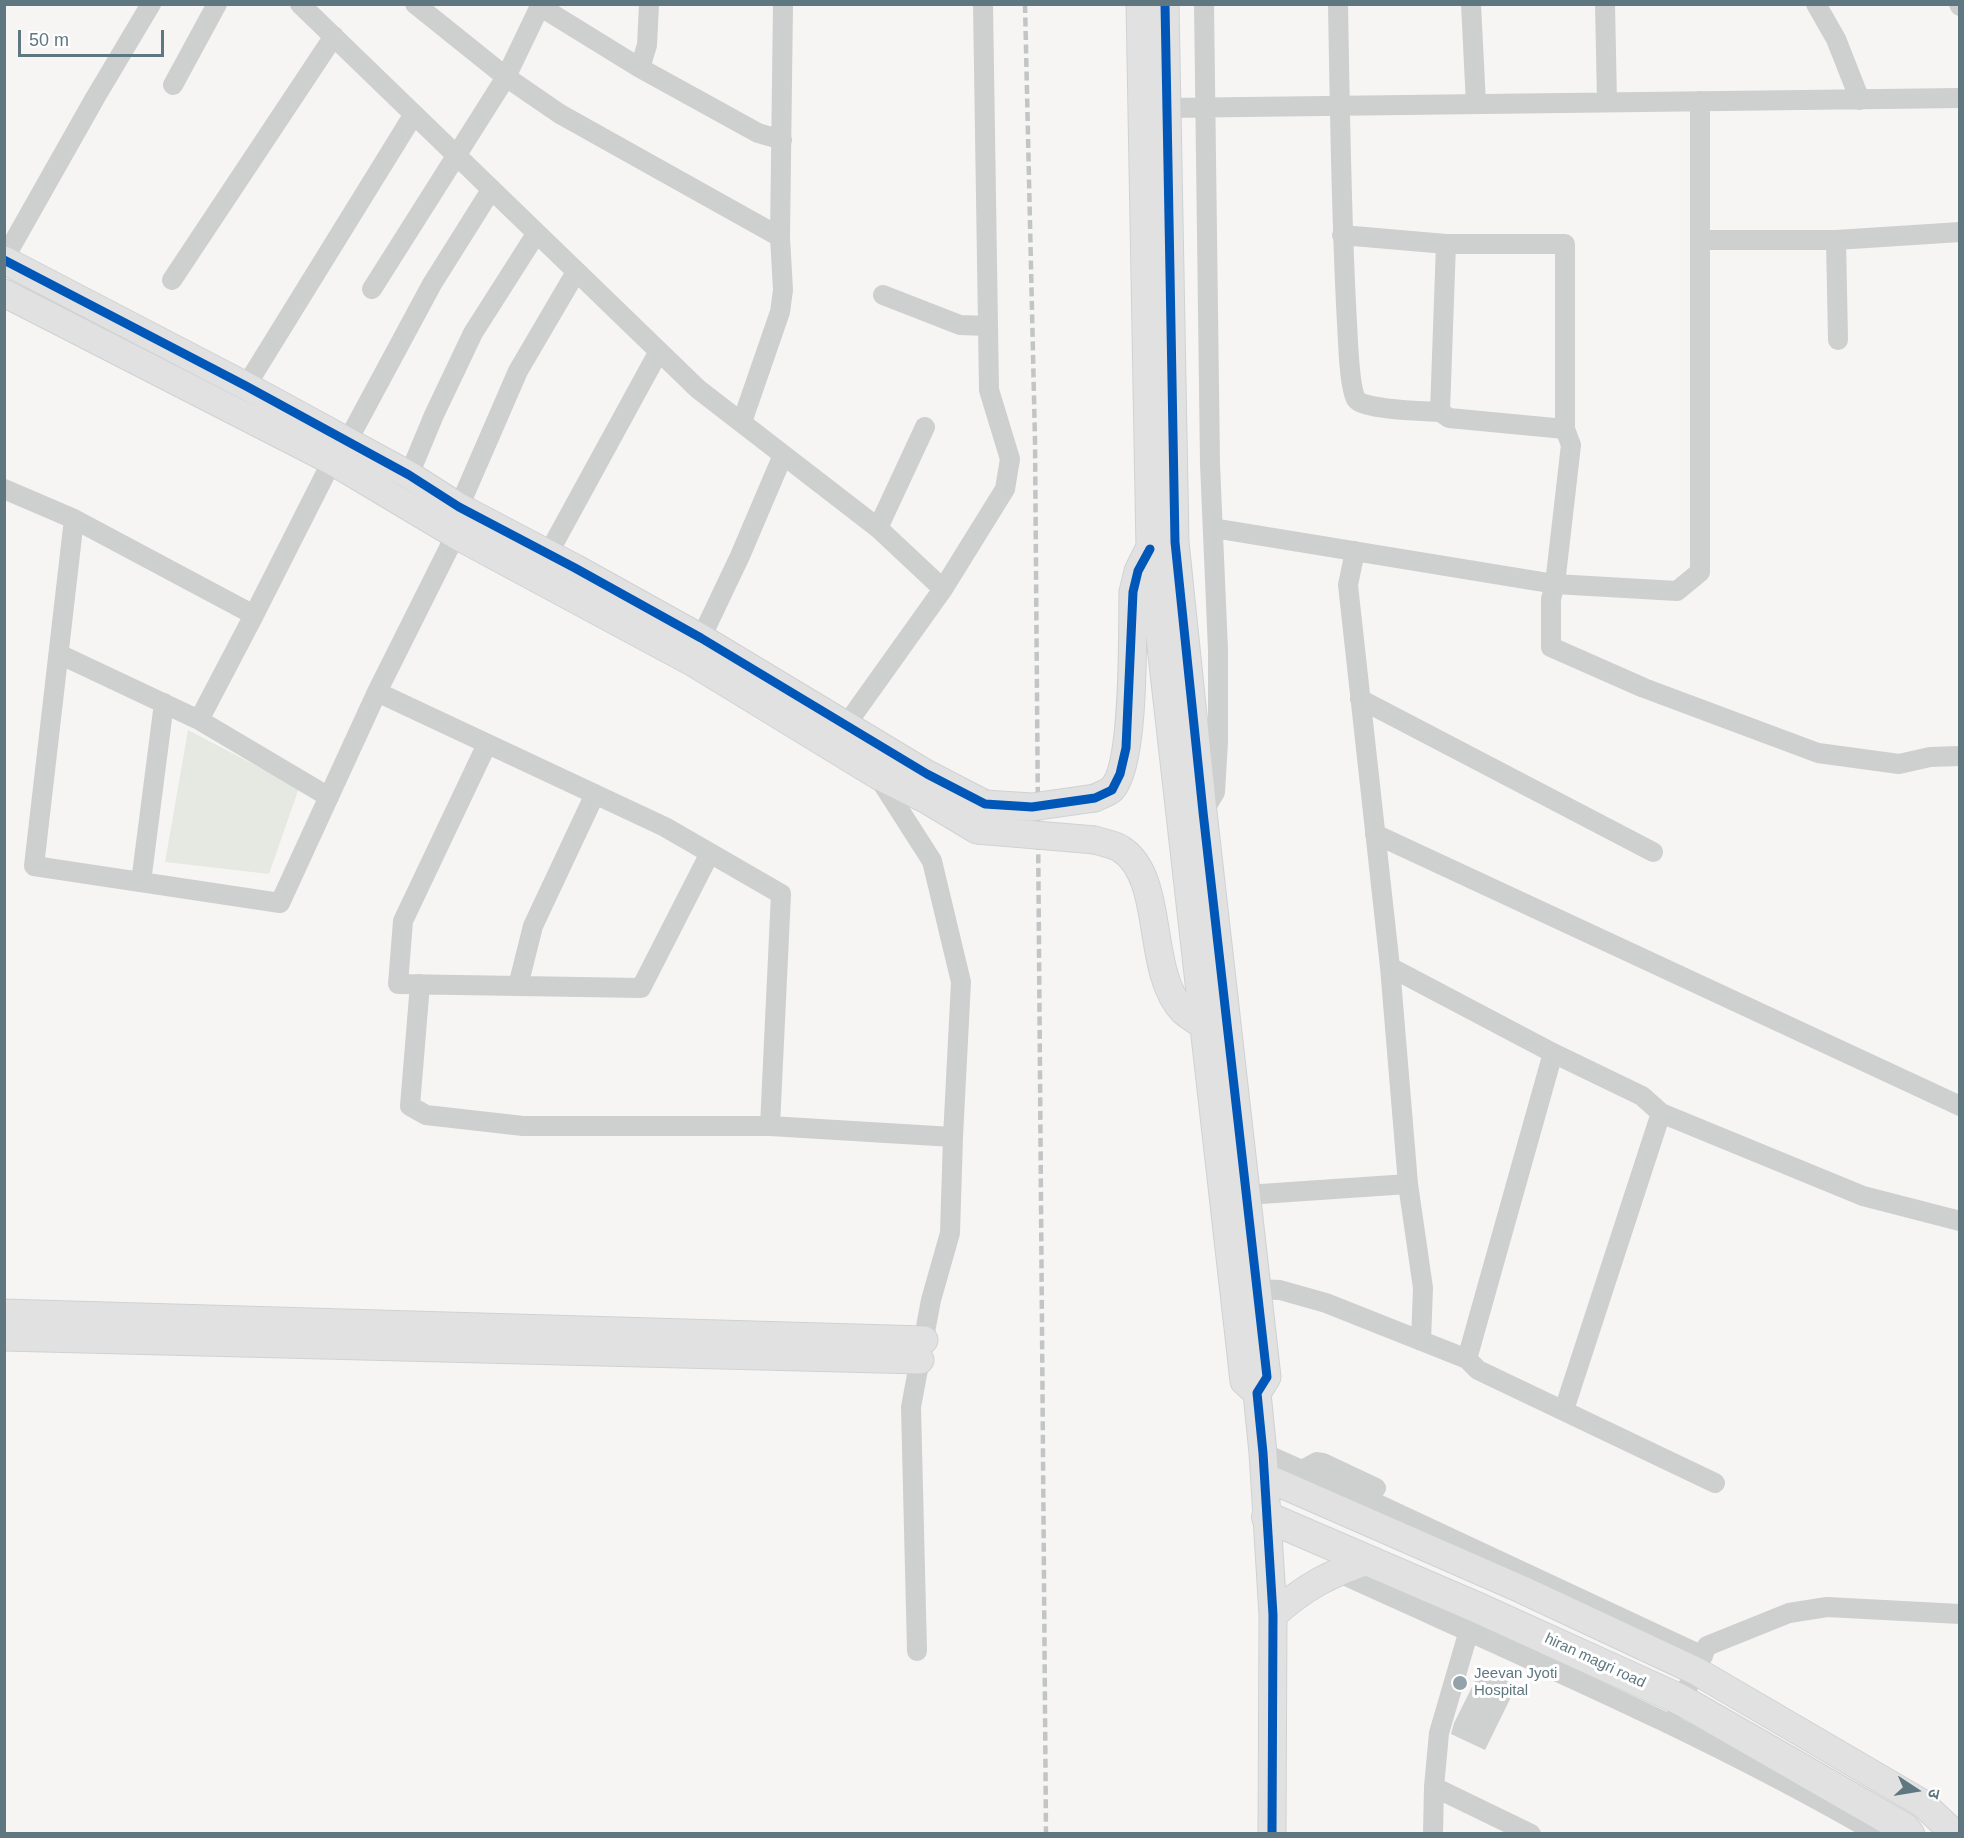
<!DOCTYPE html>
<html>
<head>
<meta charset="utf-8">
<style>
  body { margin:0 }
  #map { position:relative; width:1964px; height:1838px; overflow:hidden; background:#f6f5f4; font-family:Arial,"Noto Sans Devanagari",sans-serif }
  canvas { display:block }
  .frame { position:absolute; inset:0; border:6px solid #5f7781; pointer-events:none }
  .north { position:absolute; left:1886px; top:1760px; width:60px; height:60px; -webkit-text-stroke:4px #fff; paint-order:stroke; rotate:102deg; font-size:16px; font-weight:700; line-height:24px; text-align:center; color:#5f7781 }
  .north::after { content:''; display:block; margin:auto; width:21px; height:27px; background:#5f7781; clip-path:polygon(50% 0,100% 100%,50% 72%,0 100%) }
  .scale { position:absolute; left:18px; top:30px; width:146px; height:27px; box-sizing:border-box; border:3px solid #5f7781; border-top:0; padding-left:8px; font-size:18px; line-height:21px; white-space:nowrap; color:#5f7781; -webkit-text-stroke:4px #fff; paint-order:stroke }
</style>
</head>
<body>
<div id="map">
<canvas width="1964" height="1838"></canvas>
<div class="frame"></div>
<div class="north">उ</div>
<div class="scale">50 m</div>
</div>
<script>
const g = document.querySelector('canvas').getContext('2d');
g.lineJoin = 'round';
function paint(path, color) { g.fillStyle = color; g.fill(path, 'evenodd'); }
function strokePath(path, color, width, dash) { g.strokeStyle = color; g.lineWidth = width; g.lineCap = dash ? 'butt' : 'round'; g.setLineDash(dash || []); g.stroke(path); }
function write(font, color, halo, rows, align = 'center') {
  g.font = font + ' Arial,sans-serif'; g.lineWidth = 6; g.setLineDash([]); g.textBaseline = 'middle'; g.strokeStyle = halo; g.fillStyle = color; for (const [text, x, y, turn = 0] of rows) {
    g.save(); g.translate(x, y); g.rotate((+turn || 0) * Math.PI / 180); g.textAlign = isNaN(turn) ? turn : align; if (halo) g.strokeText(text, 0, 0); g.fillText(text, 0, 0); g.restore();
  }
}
paint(new Path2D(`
  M 188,730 L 299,788 L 269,874 L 165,862 Z`), '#e6e9e2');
paint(new Path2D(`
  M 1482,1667 L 1517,1685 L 1485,1750 L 1451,1734 L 1454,1723 Z`), '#cfd1d1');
const secondary = new Path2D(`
  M 1140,4 L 1150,549 L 1244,1381 L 1257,1393
  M 1165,4 L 1175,542 L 1203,812 L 1267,1377 L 1257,1393 L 1263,1453 L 1273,1615 L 1272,1834
  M 4,260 L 246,386 L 409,475 L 459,507 L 575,568 L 701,638 L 927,774 L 985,804
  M 4,293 L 332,461 L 456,535 L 692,662 L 877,775 L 927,800 L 977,830
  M 1095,798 C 1100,795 1108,793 1112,789 C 1136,764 1132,630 1133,592 L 1138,571 L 1148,551
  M 1095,840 C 1103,843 1114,844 1121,849 C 1166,878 1145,971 1183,1011 C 1189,1016 1196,1020 1202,1025
  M 4,1313 L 924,1340
  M 4,1337 L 920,1360
  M 1265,1477 L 1523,1590 L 1696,1671 L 1922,1803 L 1955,1834
  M 1273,1615 C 1306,1586 1329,1574 1370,1560`);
const primary = new Path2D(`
  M 1267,1517 L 1476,1607 L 1681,1700 L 1904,1828 L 1909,1834`);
strokePath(secondary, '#cfd2d3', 29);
strokePath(primary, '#d1d3d3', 32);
strokePath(new Path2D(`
  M 300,4 L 698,389 L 878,528 L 943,589 L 846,725
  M 415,4 L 506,77 L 560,114 L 780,237
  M 1338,4 C 1340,111 1341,217 1347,323 C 1348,339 1349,386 1356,399 C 1362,410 1426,411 1440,412 L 1449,418 L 1565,429
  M 1471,4 L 1476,104
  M 1605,4 L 1607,102
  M 1816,4 L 1836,39 L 1860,100
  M 1959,4 L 1960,6
  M 541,7 L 640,68 L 758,133 L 782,140
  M 640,68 L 647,45 L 649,4
  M 173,85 L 217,4
  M 1166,108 L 1960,98
  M 1342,235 L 1446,244 L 1565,244 L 1565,429 L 1571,445 L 1555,584 L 1677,591 L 1700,572 L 1700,101
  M 1700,240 L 1836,240 L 1960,232
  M 1836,240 L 1838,340
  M 4,259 L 95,98 L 151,4
  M 172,280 L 334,36
  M 372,289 L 506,77 L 541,4
  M 883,295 L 960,325 L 987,326
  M 246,386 L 414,114
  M 1440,412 L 1446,244
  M 742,422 L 780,312 L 783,290 L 780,237 L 783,4
  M 347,442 L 432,284 L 491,190
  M 409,475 L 434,415 L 473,333 L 536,234
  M 4,489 L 74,519 L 34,866 L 280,903 L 377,692 L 461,524
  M 459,507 L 518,371 L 576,272
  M 74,519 L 254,615 L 332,461
  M 878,528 L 925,427
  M 1213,528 L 1555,584 L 1551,599 L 1551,647 L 1644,688 L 1818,753 L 1899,764 L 1930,757 L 1960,756
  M 1355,551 L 1348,585 L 1390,967 L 1408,1184 L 1423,1288 L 1421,1341
  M 548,554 L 659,351
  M 943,589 L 1005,489 L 1010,459 L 989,390 L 983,4
  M 254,615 L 199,720 L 329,797
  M 701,638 L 740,556 L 783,455
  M 59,654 L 199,720
  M 377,692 L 665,827 L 781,894 L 770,1126 L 953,1137 L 961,982 L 932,861 L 877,775
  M 1360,699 L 1653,852
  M 487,744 L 403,921 L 398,984 L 641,988 L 710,853
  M 1203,812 L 1215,792 L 1218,742 L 1218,650 L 1210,464 L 1204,4
  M 1375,834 L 1960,1106
  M 141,882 L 164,703
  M 1390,967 L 1553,1053 L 1642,1096 L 1661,1113 L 1863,1196 L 1960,1221
  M 420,984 L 410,1106 L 426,1115 L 523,1126 L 770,1126
  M 518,986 L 533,926 L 595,794
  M 1246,1195 L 1408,1184
  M 1257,1289 L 1280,1290 L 1326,1303 L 1467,1359 L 1478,1370 L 1715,1483
  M 1467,1359 L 1553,1053
  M 1564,1410 L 1661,1113
  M 1263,1453 L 1358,1495 L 1703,1656
  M 1302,1470 L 1317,1462 L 1323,1463 L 1376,1488
  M 1337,1572 C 1519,1655 1704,1733 1878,1834
  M 917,1651 L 911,1407 L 931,1300 L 950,1233 L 953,1137
  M 1677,1710 L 1707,1646 L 1789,1613 L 1827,1607 L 1960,1614
  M 1434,1787 L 1439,1733 L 1472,1620
  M 1433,1834 L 1434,1787 L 1531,1834`), '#cecfcf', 20);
strokePath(secondary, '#e1e1e2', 27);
strokePath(primary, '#e1e1e2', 30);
strokePath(new Path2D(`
  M 1025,4 L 1035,441 L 1046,1834`), '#c2c5c5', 4.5, [9, 4.5]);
const secondaryBridge = new Path2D(`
  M 985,804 L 1032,807 L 1095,798
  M 977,830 L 1095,840`);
strokePath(secondaryBridge, '#cfd2d3', 29, []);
strokePath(secondaryBridge, '#e1e1e2', 27);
strokePath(new Path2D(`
  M 1165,4 L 1175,542 L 1203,812 L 1267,1377 L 1257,1393 L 1263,1453 L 1273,1615 L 1272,1834
  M 4,260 L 246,386 L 409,475 L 459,507 L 575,568 L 701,638 L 927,774 L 985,804 L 1032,807 L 1095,798 L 1112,790 L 1120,774 L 1126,748 L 1133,592 L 1138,571 L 1150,549`), '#0057b8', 9);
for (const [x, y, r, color] of [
  [1460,1683,8,"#94a3a9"]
]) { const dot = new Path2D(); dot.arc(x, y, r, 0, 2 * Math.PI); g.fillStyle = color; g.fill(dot); strokePath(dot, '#fff', 2); }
write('15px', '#5f7781', '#fff', [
  ["hiran magri road",1595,1661,25]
]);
write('15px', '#5f7781', '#fff', [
  ["Jeevan Jyoti",1474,1674],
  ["Hospital",1474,1691]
], 'left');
</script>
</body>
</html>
